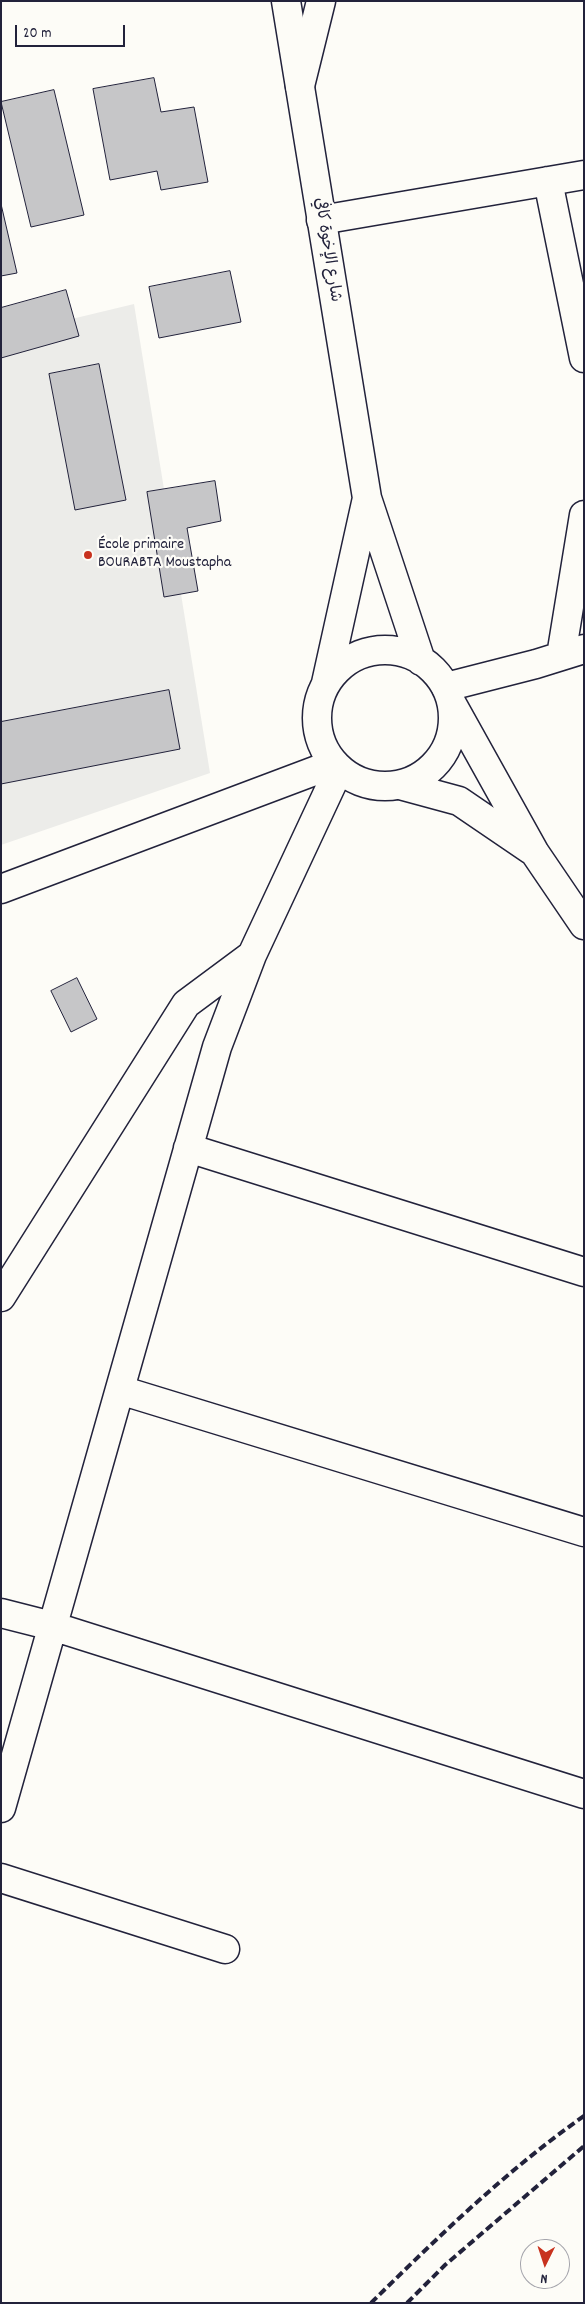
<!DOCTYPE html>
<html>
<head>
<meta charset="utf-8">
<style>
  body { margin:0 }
  #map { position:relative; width:585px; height:2304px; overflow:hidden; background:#fdfcf7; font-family:Dekko,sans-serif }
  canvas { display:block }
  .frame { position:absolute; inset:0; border:2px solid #22223b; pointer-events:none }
  .north { position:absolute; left:520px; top:2239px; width:50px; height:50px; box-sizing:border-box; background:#fdfcf7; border:1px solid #a5a5ac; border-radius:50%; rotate:184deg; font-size:14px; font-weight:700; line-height:20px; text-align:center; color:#22223b }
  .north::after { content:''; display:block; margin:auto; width:18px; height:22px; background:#c8321e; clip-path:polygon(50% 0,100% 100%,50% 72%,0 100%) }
  .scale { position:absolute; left:15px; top:25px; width:110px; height:22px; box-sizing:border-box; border:2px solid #22223b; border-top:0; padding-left:6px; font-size:15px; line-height:18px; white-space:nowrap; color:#22223b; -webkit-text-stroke:4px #fdfcf7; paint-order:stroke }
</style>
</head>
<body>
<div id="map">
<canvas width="585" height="2304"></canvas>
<div class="frame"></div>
<div class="north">N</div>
<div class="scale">20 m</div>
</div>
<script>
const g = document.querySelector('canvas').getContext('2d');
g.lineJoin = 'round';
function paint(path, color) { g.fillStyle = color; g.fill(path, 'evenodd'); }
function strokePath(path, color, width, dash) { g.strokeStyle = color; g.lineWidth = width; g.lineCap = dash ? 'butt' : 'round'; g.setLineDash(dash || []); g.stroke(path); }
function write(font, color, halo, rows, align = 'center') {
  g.font = font + ' Dekko,"Playpen Sans Arabic",sans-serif'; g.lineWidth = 4.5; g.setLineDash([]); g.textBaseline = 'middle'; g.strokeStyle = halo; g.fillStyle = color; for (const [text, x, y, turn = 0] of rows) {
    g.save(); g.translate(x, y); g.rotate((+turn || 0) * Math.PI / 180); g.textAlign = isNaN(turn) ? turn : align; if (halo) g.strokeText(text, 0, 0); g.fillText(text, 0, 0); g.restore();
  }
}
paint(new Path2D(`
  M 134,304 L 210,773 L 1,845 L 1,336 Z`), '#ecece9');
const building = new Path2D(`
  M 154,78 L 161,112 L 194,107 L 208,182 L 161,190 L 157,171 L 110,180 L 93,89 Z
  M 54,90 L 84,215 L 31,227 L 1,102 Z
  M 1,204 L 17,273 L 1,276 Z
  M 230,271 L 241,322 L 159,338 L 149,287 Z
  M 66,290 L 79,336 L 1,358 L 1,308 Z
  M 99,364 L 126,500 L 75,510 L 49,374 Z
  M 215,481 L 221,521 L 187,528 L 198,591 L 164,597 L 147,492 Z
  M 169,690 L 180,749 L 1,784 L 1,722 Z
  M 77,978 L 97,1019 L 71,1032 L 51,991 Z`);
paint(building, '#c6c6c8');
strokePath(building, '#22223b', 1);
const minor = new Path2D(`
  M 300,86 L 321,1
  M 548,181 L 584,358
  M 321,220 L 584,175
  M 561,656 L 584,515
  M 446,687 L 536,664 L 584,649
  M 1,889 L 333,764
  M 188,1148 L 584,1272
  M 1,1297 L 186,1004 L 252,955 L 339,769
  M 120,1390 L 584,1532
  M 1,1613 L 52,1626 L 584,1794
  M 1,1808 L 217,1047 L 252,955
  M 1,1878 L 225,1949`);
const secondary = new Path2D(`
  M 286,1 L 367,498 L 421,661
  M317 718a68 68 0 1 1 136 0a68 68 0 1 1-136 0Z
  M 326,683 L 367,498
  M 452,704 L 535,853 L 584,925
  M 400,785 L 459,801 L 531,850`);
strokePath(minor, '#22223b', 31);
strokePath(secondary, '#22223b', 31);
strokePath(minor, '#fdfcf7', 28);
strokePath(secondary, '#fdfcf7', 28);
strokePath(new Path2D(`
  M 371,2303 C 438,2237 507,2170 584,2116
  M 407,2303 L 445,2265 L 584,2146`), '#22223b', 4, [8, 4]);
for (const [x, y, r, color] of [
  [88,555,5,"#c8321e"]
]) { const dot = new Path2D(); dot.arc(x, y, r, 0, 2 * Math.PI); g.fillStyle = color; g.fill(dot); strokePath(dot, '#fdfcf7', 2); }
write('16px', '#22223b', '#fdfcf7', [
  ["شارع الإخوة كافي",326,250,81]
]);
write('16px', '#22223b', '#fdfcf7', [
  ["École primaire",98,546],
  ["BOURABTA Moustapha",98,564]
], 'left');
</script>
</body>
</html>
